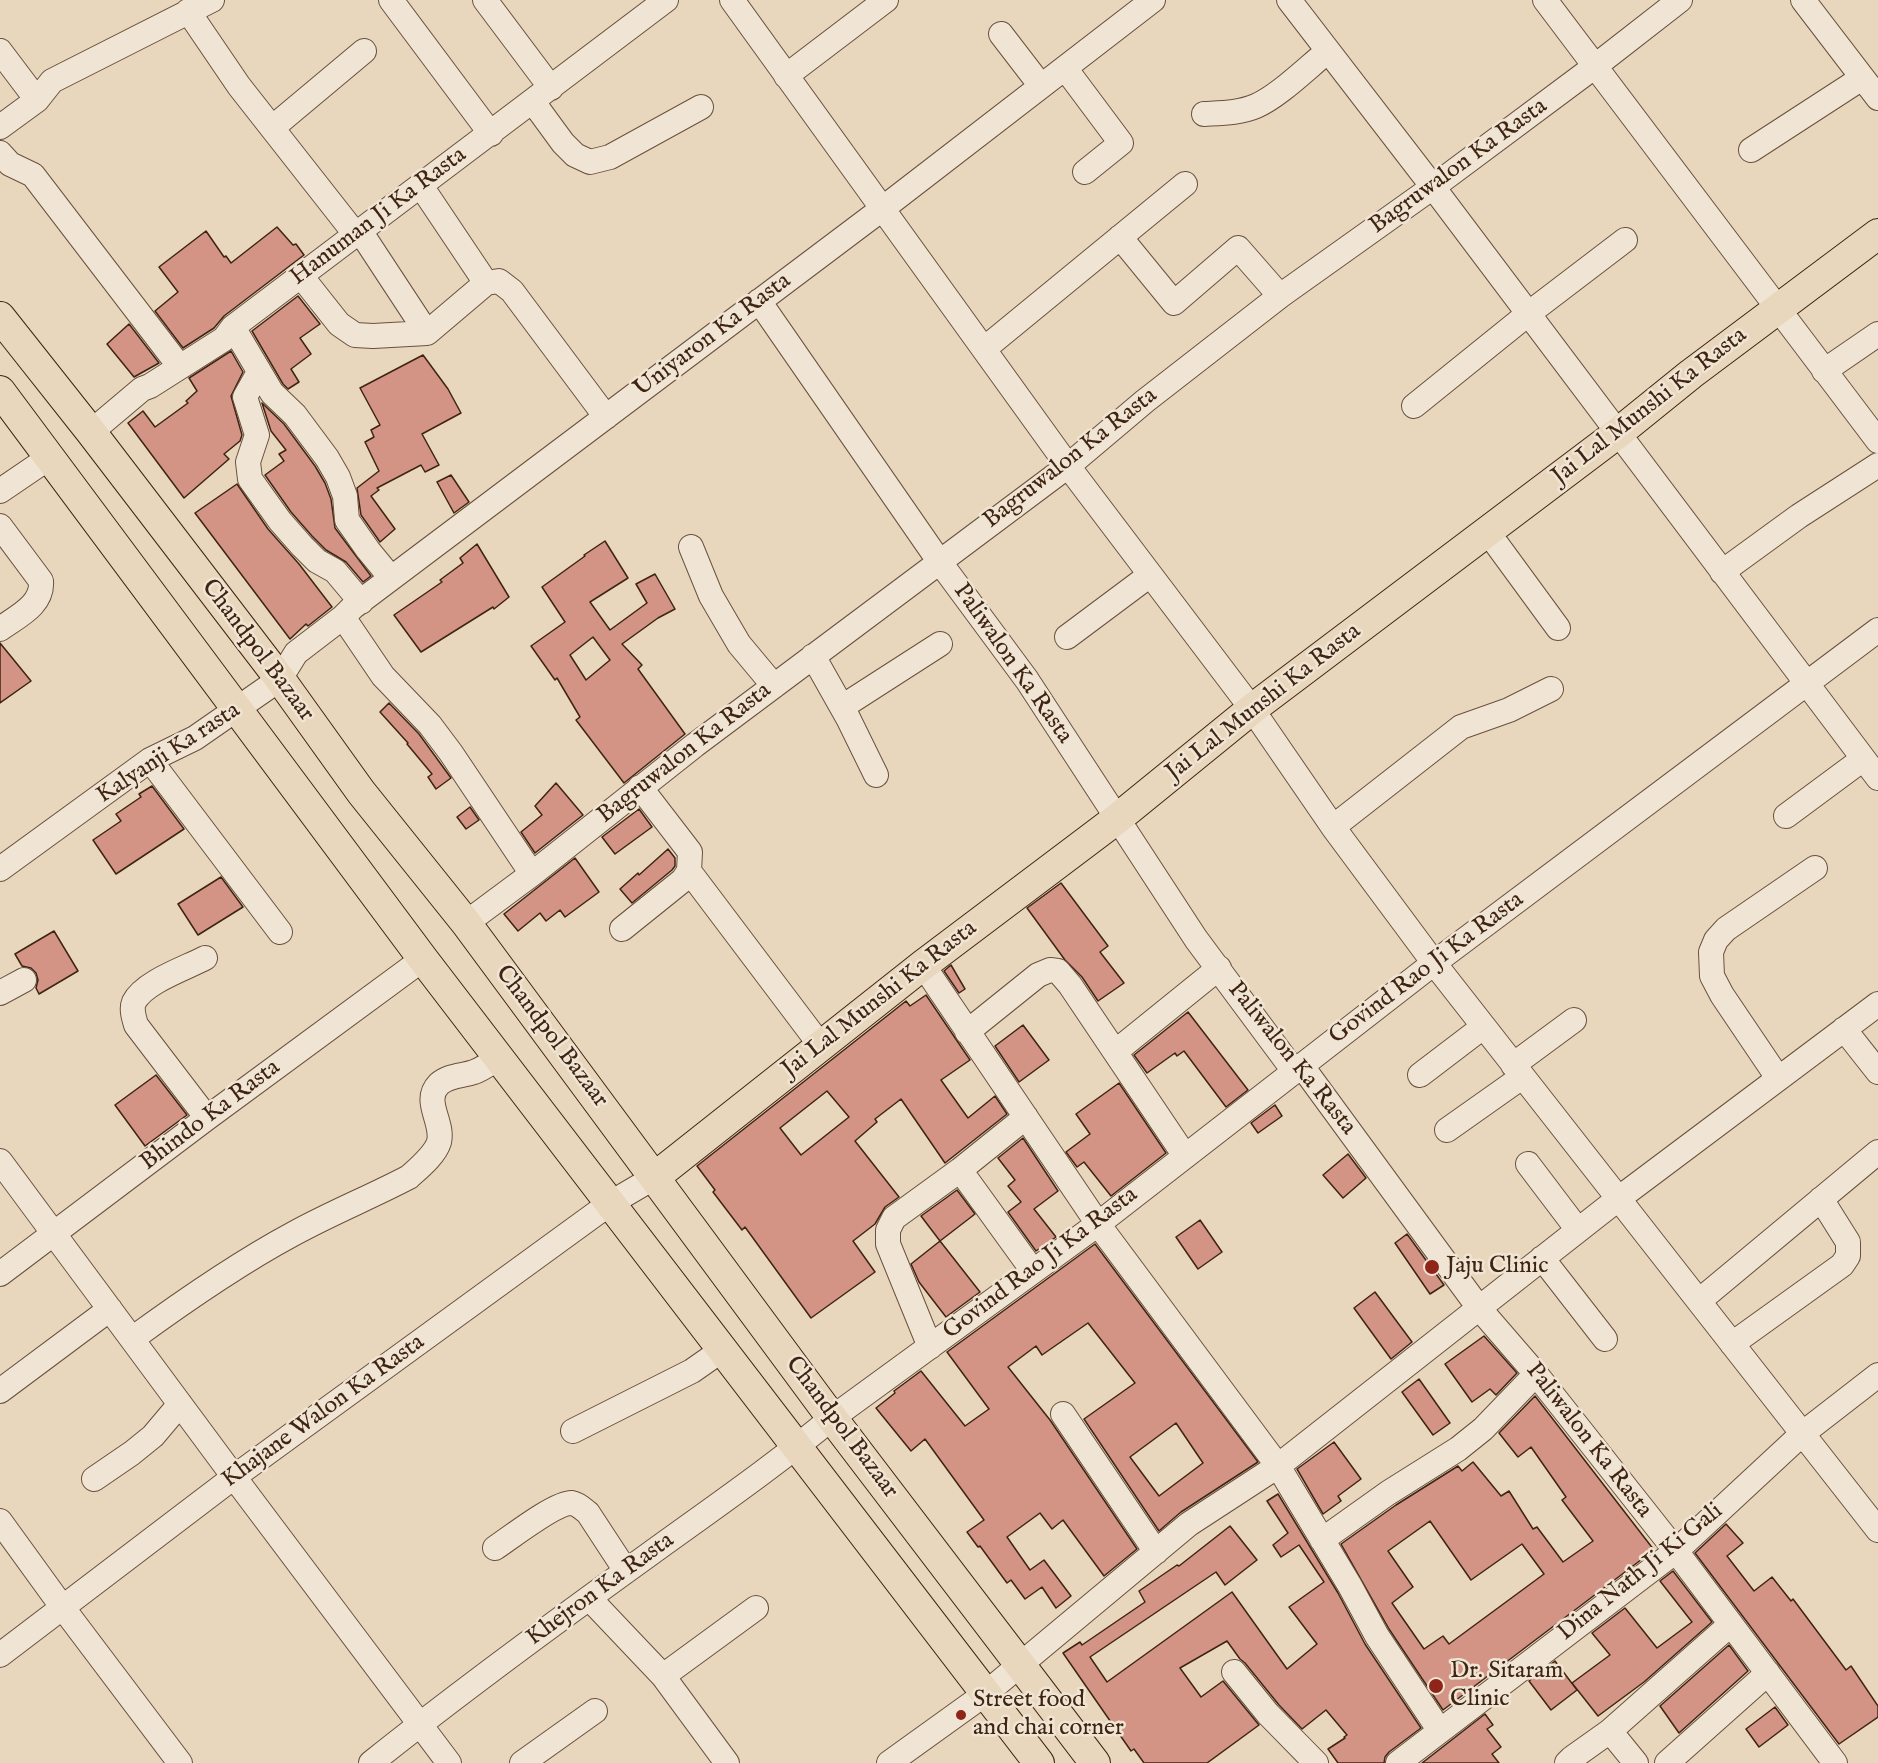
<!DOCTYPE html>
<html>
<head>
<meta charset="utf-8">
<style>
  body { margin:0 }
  canvas { display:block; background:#e8d7bd }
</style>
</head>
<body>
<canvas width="1878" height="1763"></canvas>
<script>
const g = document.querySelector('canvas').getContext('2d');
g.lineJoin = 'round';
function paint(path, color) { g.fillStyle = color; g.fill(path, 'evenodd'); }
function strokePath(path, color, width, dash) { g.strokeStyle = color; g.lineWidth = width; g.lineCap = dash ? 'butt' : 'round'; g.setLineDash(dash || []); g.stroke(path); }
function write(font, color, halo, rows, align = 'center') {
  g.font = font + ' "IM FELL English",serif'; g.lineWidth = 5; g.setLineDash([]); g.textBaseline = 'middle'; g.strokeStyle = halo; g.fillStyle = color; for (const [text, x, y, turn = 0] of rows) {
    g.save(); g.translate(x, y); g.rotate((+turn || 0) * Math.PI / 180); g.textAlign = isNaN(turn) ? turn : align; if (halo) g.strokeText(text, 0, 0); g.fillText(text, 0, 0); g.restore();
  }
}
const building = new Path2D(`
  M 277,227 L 293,245 L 296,244 L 304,255 L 224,316 L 214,328 L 183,348 L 155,311 L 178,292 L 159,267 L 206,231 L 224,257 L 226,256 L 231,263 Z
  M 298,296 L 320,324 L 300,338 L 311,354 L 291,369 L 299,382 L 288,389 L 283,384 L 252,331 Z
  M 129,324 L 159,363 L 134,377 L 107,344 Z
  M 231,351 L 243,372 L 231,396 L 242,435 L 240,441 L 224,454 L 229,459 L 184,498 L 128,423 L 143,411 L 155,427 L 188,403 L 186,401 L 197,391 L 189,378 Z
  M 423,355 L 448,389 L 461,413 L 422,434 L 439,465 L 425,472 L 421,465 L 377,488 L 379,490 L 371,496 L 395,529 L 380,542 L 361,515 L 357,488 L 379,471 L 365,442 L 374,437 L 371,430 L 380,425 L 360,388 Z
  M 262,403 L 284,424 L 315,466 L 325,483 L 331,499 L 335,528 L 371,576 L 363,582 L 346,562 L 326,550 L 312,536 L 291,512 L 265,475 L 284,461 L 279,454 L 286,450 L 271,431 Z
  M 451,475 L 469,502 L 454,513 L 437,482 Z
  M 237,484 L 268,529 L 299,564 L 332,607 L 308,626 L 306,624 L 290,639 L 195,513 Z
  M 605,541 L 628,578 L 590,602 L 610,630 L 647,603 L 636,584 L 655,574 L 675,609 L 658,618 L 622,644 L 642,665 L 638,669 L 685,734 L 624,783 L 576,720 L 580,717 L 557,678 L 555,680 L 531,646 L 565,622 L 542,587 L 585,556 L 584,555 ZM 593,637 L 610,660 L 586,680 L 570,655 Z
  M 477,544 L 509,597 L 494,609 L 493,607 L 421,652 L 394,615 L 442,582 L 440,580 L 463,563 L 460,558 Z
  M 0,643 L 31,681 L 0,703 Z
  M 389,703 L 419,734 L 451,778 L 436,789 L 428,777 L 432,774 L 407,744 L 408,743 L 380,712 Z
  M 556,783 L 583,815 L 535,853 L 521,832 L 542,815 L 535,806 Z
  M 152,786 L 184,829 L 116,874 L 93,840 L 121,821 L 116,814 L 141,797 L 139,794 Z
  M 470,807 L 479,820 L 466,829 L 457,817 Z
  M 639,809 L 652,827 L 615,854 L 602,837 Z
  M 668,849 L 675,858 L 675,866 L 672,870 L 632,903 L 620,889 L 638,873 L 639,875 Z
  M 575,858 L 599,892 L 565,917 L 560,910 L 546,921 L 540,913 L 518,931 L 504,914 Z
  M 221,877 L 243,907 L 198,935 L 178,904 Z
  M 1061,883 L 1108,946 L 1100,952 L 1124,983 L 1098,1001 L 1082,977 L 1065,960 L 1027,908 Z
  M 54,931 L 78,971 L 39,994 L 36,988 L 38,980 L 36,973 L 31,968 L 22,966 L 15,954 Z
  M 951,965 L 965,989 L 959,993 L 944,971 Z
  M 926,995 L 970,1060 L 941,1080 L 968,1118 L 995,1096 L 1007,1114 L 945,1163 L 901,1099 L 875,1119 L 877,1122 L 855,1141 L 899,1197 L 885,1207 L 875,1224 L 853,1241 L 875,1272 L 811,1318 L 745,1227 L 742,1230 L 713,1192 L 715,1190 L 697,1166 L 906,1001 L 910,1006 ZM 827,1091 L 849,1117 L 801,1155 L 780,1128 Z
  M 1188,1012 L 1248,1090 L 1226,1107 L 1184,1051 L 1177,1056 L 1175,1053 L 1147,1073 L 1134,1055 Z
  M 1023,1025 L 1049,1060 L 1019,1082 L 995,1046 Z
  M 156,1075 L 187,1115 L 145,1146 L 115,1105 Z
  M 1119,1083 L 1166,1153 L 1111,1196 L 1084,1162 L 1077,1167 L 1066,1152 L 1090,1134 L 1076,1114 Z
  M 1275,1105 L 1282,1116 L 1258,1133 L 1251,1123 Z
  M 1023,1138 L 1058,1191 L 1034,1209 L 1056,1237 L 1036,1251 L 1008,1212 L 1021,1202 L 1008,1186 L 1015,1180 L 998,1158 Z
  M 1348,1154 L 1366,1178 L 1343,1198 L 1323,1175 Z
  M 957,1190 L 975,1214 L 940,1241 L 921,1216 Z
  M 1200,1220 L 1222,1252 L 1198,1269 L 1176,1237 Z
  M 1407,1234 L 1444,1285 L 1430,1294 L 1395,1243 Z
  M 940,1241 L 980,1292 L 946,1317 L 919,1282 L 911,1264 Z
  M 1095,1244 L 1258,1462 L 1181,1512 L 1159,1531 L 1084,1419 L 1135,1383 L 1088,1323 L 1042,1355 L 1036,1346 L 1008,1367 L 1050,1420 L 1137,1549 L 1104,1576 L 1063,1520 L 1052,1529 L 1040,1513 L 1007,1537 L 1030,1570 L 1044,1560 L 1071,1596 L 1056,1608 L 1042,1587 L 1025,1599 L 1011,1580 L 1007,1583 L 980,1546 L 978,1547 L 967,1532 L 984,1520 L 925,1439 L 911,1451 L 876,1408 L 895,1393 L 894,1391 L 921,1371 L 965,1426 L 989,1409 L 947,1352 ZM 1176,1423 L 1203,1463 L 1159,1496 L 1130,1457 Z
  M 1375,1292 L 1412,1342 L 1391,1359 L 1354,1308 Z
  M 1484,1336 L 1517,1373 L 1496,1395 L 1490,1389 L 1472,1402 L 1445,1364 Z
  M 1419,1379 L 1450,1423 L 1433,1435 L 1402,1392 Z
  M 1535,1396 L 1654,1550 L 1443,1710 L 1389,1629 L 1341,1544 L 1396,1505 L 1458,1466 L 1462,1471 L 1473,1462 L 1501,1496 L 1509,1491 L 1533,1529 L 1537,1527 L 1563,1562 L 1593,1541 L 1562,1500 L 1566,1497 L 1531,1447 L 1518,1457 L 1499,1433 ZM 1430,1521 L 1471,1580 L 1522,1544 L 1544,1574 L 1449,1644 L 1443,1636 L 1424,1649 L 1392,1603 L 1413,1587 L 1388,1551 Z
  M 1334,1442 L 1361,1479 L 1338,1496 L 1341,1501 L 1323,1514 L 1297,1469 Z
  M 1278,1494 L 1338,1593 L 1365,1644 L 1421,1728 L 1389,1752 L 1385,1757 L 1384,1763 L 1338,1763 L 1328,1749 L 1345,1738 L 1344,1737 L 1347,1735 L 1326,1710 L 1302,1729 L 1279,1705 L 1245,1663 L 1240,1659 L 1227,1641 L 1180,1668 L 1201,1697 L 1223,1681 L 1259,1725 L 1207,1763 L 1144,1763 L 1134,1749 L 1131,1751 L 1063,1653 L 1080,1642 L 1082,1645 L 1145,1602 L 1139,1591 L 1177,1565 L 1179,1566 L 1230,1526 L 1257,1560 L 1225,1585 L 1216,1572 L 1090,1657 L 1107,1682 L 1232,1592 L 1287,1669 L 1317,1644 L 1289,1607 L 1324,1582 L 1299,1545 L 1281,1557 L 1273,1545 L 1288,1533 L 1267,1501 Z
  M 1726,1524 L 1743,1543 L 1727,1556 L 1754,1591 L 1772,1577 L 1791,1601 L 1793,1599 L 1846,1670 L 1851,1666 L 1878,1706 L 1878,1717 L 1839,1744 L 1695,1553 Z
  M 1673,1571 L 1712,1622 L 1644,1682 L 1598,1716 L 1572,1683 L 1610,1655 L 1592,1633 L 1625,1608 L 1657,1648 L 1692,1622 L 1660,1581 Z
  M 1729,1645 L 1748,1671 L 1679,1733 L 1660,1706 Z
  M 1555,1661 L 1577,1690 L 1551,1710 L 1529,1681 Z
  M 1775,1707 L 1788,1725 L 1759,1747 L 1746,1729 Z
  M 1485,1714 L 1493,1725 L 1487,1729 L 1501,1747 L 1492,1754 L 1499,1763 L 1422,1763 Z`);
paint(building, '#d39486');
strokePath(building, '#3f2412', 1.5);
const minor = new Path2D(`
  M 391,0 L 491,134
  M 485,0 L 551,88
  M 732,0 L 1068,466 L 1252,709 L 1333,827 L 1434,963 L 1878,1530
  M 1289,0 L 1433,187 L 1878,778
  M 1545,0 L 1878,441
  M 1803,0 L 1878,98
  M 188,11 L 239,86 L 356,235
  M 1001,34 L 1041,86
  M 0,51 L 37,100
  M 1065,68 L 1121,143 L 1085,172
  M 786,76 L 886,0
  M 533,102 L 563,143 L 575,155 L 590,162 L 610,157 L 701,107
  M 1204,114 C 1221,113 1240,113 1256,106 C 1279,96 1308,67 1328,51
  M 0,127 L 37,100 L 52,81 L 212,0
  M 272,128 L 364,51
  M 1751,150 L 1862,78
  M 0,153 L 10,164 L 33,175 L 180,367
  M 421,186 L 486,283
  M 360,231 L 427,333
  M 1120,237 L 1174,303 L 1238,248 L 1280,296
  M 301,276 L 339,324 L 355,335 L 373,336 L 427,333 L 486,283 L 499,281 L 512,291 L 606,417
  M 759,301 L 939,561 L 1027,680 L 1196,939 L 1294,1071 L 1304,1069 L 1479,1308 L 1536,1374 L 1676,1551 L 1835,1763
  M 233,327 L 272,393 L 295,415 L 327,458 L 338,477 L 345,496 L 347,520 L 368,550 L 391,578
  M 984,349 L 1185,184
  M 1824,371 L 1878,334
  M 259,372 L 245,397 L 257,435 L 248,462 L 250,479 L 280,521 L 302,546 L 317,561 L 335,571 L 361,602
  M 1414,406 L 1528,314 L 1625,240
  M 91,432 L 142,389 L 150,386 L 224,339 L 233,327 L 666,0
  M 0,491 L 50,457
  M 0,526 L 41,581 C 43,605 18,616 0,629
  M 1487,531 L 1558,628
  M 691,547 L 711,596 L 739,644 L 774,686
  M 1722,572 L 1799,516 L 1878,465
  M 343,617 L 383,676 L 430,725 L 451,753 L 532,874
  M 1067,637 L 1150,575
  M 813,656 L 848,718 L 876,775
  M 842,707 L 940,644
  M 150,760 L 280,932
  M 1786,816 L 1863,759
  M 1333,827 L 1461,727 L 1509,710 L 1551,689
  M 0,869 L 150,760 L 195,738 L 280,679 L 296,653 L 343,617 L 353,607 L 882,209 L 1153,0
  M 689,871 L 821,1046
  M 466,923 L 532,874 L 695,745 L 1068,466 L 1145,401 L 1280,296 L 1433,187 L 1594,67 L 1680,0
  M 622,929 L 683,880 L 689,871 L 690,852 L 640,787
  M 205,958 C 186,968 144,982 134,1002 C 131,1009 134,1018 136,1025 L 207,1118
  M 923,965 L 1098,1224 L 1278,1466 L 1350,1586 L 1377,1636 L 1440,1731
  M 0,993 L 24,980
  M 1844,1029 L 1878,1072
  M 967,1032 L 1038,975 L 1050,970 L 1058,971 L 1070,985 L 1185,1156
  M 1115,1052 L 1219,968
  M 1513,1065 L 1574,1020
  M 1420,1075 L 1483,1027
  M 1778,1078 L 1722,995 L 1712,976 L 1711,952 L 1716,940 L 1726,929 L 1815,868
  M 1447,1130 L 1522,1077
  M 0,1161 L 234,1477 L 449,1763
  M 1528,1164 L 1578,1230
  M 960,1170 L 1033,1271
  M 1542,1258 L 1605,1339
  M 0,1274 L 207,1118 L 423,959
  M 1699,1301 L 1878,1152
  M 132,1339 C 184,1301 237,1264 293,1234 C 331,1213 371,1197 409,1177 C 419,1168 435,1155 439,1142 C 444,1122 422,1101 439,1084 C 449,1075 463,1076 474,1072 C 483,1069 490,1063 498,1058
  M 1732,1344 L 1842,1265 L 1848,1256 L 1848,1242 L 1821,1199
  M 930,1347 L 888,1244 L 888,1230 L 894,1218 L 960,1170 L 1026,1117
  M 0,1391 L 110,1309
  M 1063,1414 L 1156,1552
  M 573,1431 L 692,1371 L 722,1350
  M 94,1479 L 132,1453 L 153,1436 L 180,1404
  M 0,1521 L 63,1608 L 180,1763
  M 1322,1540 L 1388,1493 L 1458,1449 L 1483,1429 L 1536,1374
  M 495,1548 C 510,1538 556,1502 572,1503 C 578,1504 583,1509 588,1513 L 626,1571
  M 589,1598 L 663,1676 L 727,1763
  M 0,1655 L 234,1477 L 609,1204 L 655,1177
  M 1234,1672 L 1268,1714 L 1316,1763
  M 663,1676 L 756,1608
  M 1610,1731 L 1731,1624
  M 371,1763 C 461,1691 554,1623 647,1556 C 709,1511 773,1467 832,1418 L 1098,1224 L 1434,963 L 1878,630
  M 522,1763 L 595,1711
  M 889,1763 L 985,1694 L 1189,1524 L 1278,1466 L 1618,1199 L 1878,1004
  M 1398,1763 L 1676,1551 L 1802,1434 L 1878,1375
  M 1567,1763 L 1572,1758 L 1610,1731 L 1636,1763
  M 1667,1763 L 1768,1673`);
const major = new Path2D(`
  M 0,317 L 91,432 L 280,679 L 361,792 L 466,923 L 832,1418 L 1095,1763
  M 0,391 L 423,959 L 1039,1763
  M 655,1177 L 923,965 L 1118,818 L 1252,709 L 1618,433 L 1691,374 L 1878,234`);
strokePath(minor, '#69513d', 26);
strokePath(major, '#3f2412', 32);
strokePath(minor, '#f0e5d4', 24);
strokePath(major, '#e8d7bd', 30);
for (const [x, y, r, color] of [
  [1432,1267,8,"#8f2418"],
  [1436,1686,8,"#8f2418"],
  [961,1715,6,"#8f2418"]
]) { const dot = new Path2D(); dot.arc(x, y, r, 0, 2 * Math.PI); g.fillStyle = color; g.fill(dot); strokePath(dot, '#f0e5d4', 2); }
write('24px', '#3f2412', '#f0e5d4', [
  ["Bagruwalon Ka Rasta",1459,167,-36],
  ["Hanuman Ji Ka Rasta",379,217,-37],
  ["Uniyaron Ka Rasta",713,336,-37],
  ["Jai Lal Munshi Ka Rasta",1650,407,-38],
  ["Bagruwalon Ka Rasta",1071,459,-38],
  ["Chandpol Bazaar",257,651,53],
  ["Paliwalon Ka Rasta",1012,664,55],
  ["Jai Lal Munshi Ka Rasta",1264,703,-38],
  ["Kalyanji Ka rasta",169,754,-33],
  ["Bagruwalon Ka Rasta",685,754,-38],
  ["Govind Rao Ji Ka Rasta",1427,969,-37],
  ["Jai Lal Munshi Ka Rasta",880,1000,-38],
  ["Chandpol Bazaar",551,1037,53],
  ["Paliwalon Ka Rasta",1291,1059,51],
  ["Bhindo Ka Rasta",211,1116,-37],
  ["Govind Rao Ji Ka Rasta",1041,1264,-37],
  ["Khajane Walon Ka Rasta",324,1412,-36],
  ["Chandpol Bazaar",841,1428,53],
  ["Paliwalon Ka Rasta",1588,1441,52],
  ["Dina Nath Ji Ki Gali",1641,1573,-39],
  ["Khejron Ka Rasta",601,1590,-36]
]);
write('24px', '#3f2412', '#f0e5d4', [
  ["Jaju Clinic",1446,1267],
  ["Dr. Sitaram",1450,1672],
  ["Clinic",1450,1700],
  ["Street food",973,1701],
  ["and chai corner",973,1729]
], 'left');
</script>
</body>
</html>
